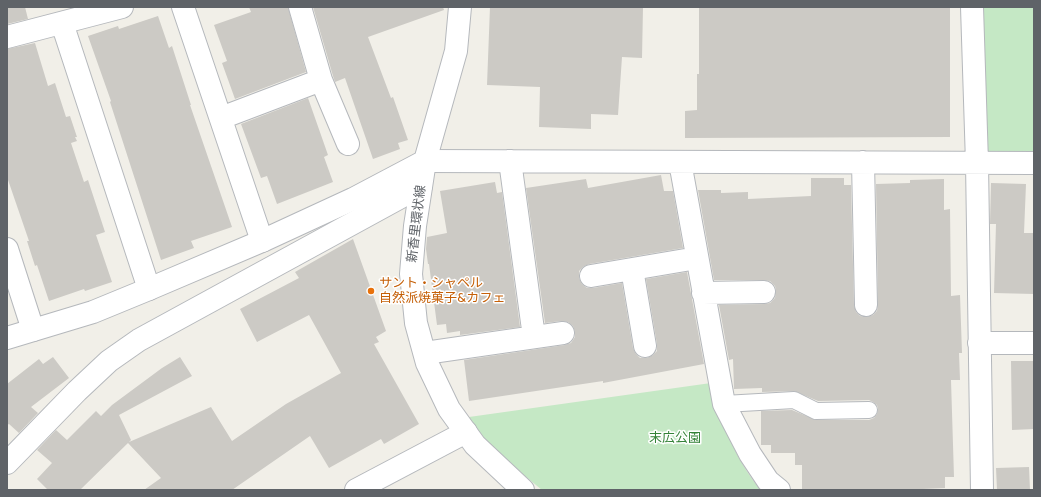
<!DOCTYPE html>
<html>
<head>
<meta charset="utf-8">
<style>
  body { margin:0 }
  #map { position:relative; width:1041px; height:497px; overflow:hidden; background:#f1efe8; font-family:"Varela Round",sans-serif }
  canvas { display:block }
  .frame { position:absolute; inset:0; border:8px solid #5f6368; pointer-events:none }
</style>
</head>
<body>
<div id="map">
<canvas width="1041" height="497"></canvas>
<div class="frame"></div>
</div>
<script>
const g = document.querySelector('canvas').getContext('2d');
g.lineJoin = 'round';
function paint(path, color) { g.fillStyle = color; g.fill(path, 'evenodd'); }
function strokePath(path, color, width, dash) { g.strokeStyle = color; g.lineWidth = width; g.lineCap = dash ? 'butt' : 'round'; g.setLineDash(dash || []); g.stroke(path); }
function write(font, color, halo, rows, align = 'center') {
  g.font = font + ' "Varela Round","Noto Sans JP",sans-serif'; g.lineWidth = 3; g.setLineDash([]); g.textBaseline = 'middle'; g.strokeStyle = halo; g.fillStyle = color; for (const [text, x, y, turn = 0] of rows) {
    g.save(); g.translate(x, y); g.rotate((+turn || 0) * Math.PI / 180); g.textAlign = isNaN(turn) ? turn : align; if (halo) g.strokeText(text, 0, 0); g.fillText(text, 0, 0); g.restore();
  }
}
paint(new Path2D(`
  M 983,7 L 1034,7 L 1034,154 L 985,154 Z
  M 711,383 C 719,418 737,463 761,490 L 542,490 L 525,476 L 484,438 L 469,417 Z`), '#c5e8c5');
paint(new Path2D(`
  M 7,7 L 25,7 L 28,19 L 7,24 Z
  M 249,7 L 288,7 L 306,72 L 235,99 L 222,63 L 227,61 L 214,25 L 251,12 Z
  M 313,7 L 443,7 L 444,10 L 368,37 L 391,98 L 393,97 L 408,140 L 398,143 L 400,149 L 373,159 L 345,78 L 335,82 L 333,76 Z
  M 490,7 L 643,7 L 642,58 L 622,57 L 618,115 L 591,114 L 591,129 L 539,127 L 540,87 L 487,85 Z
  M 699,7 L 950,7 L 950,137 L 685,138 L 685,111 L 697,110 L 697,74 L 699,74 Z
  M 158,16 L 169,48 L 172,46 L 191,105 L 190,105 L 232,227 L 191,241 L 194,248 L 161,260 L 110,102 L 111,101 L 88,36 L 118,26 L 119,29 Z
  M 35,43 L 48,86 L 55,83 L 66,117 L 70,116 L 77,137 L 75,137 L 77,141 L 71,143 L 84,182 L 88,180 L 105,232 L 96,235 L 112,282 L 85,291 L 84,289 L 49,301 L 37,265 L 35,266 L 27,241 L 29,241 L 7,177 L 7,49 Z
  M 308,98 L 328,155 L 324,157 L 333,182 L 277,204 L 267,176 L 261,178 L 241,124 Z
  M 661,175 L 664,191 L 673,191 L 683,248 L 589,264 L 583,267 L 579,271 L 579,278 L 582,284 L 587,288 L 593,288 L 622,283 L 633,348 L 636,354 L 640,358 L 647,358 L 653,355 L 657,351 L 657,344 L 646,279 L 687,272 L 704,364 L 603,383 L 603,381 L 469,401 L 464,360 L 565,345 L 571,343 L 575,337 L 575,332 L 573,326 L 568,322 L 561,321 L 545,323 L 526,188 L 586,179 L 588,188 Z
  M 811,178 L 844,178 L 844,185 L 851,185 L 854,305 L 856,312 L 860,316 L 866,317 L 873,315 L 877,311 L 878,305 L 876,184 L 910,183 L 910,180 L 944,179 L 944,210 L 950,209 L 951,296 L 960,295 L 962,353 L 959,353 L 960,380 L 951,380 L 954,477 L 945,477 L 945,488 L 901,490 L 802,490 L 802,465 L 795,465 L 795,453 L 771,453 L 771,445 L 761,445 L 761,411 L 792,410 L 816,420 L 869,420 L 874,418 L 877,414 L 878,409 L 877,405 L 873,402 L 869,400 L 818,401 L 794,391 L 762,392 L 762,388 L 734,389 L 733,359 L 729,360 L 719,305 L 765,304 L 770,303 L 775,298 L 776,291 L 775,286 L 770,281 L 764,280 L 714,280 L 698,190 L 721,190 L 721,193 L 748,192 L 748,199 L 811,196 Z
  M 495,182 L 497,193 L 502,192 L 520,327 L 460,335 L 460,331 L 447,333 L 446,324 L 437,325 L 429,264 L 428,264 L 426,249 L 427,237 L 447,233 L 440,191 Z
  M 991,183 L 1026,184 L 1024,233 L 1034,233 L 1034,294 L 994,293 L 996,224 L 990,224 Z
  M 353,239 L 386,331 L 376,337 L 379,342 L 374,344 L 419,424 L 384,444 L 381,439 L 329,468 L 310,436 L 232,490 L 144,490 L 161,478 L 128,443 L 80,490 L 48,490 L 37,479 L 52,463 L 37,450 L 56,430 L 67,440 L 96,411 L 101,416 L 112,405 L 162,368 L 180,357 L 192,376 L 119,415 L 131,440 L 129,442 L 211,407 L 232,441 L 286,404 L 341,373 L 309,315 L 257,342 L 240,309 L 299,278 L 295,272 Z
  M 53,357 L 69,378 L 31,407 L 38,413 L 19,433 L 9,424 L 7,425 L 7,384 L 39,359 L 43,364 Z
  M 1011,361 L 1034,361 L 1034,429 L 1012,430 Z
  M 1029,467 L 1030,490 L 997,490 L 996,468 Z`), '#cccac5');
const service = new Path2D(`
  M 724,404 L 794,400 L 816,411 L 869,410`);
const minor = new Path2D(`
  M 183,7 L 262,241
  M 300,7 L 321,80 L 348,144
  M 972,7 L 977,163 L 982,490
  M 62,23 L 149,289
  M 7,37 L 122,7
  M 221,118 L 321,80
  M 425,161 L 1034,163
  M 510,161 L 534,337
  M 680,162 L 724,404 L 750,454 L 768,481 L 779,490
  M 863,162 L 866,305
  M 7,249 L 33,330
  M 632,269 L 645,346
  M 591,276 L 697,258
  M 703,293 L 764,292
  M 979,343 L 1034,343
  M 425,353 L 563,333
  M 7,463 L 77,391 L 109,361 L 139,340 L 421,186
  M 356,490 L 466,432`);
const tertiary = new Path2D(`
  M 425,161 L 415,226 L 411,274 L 416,323 L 427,363 L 449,409 L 475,445 L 523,490
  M 7,338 L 93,312 L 149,289 L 262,241 L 353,199 L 425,161 L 456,51 L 460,7`);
strokePath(service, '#b5b8bc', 18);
strokePath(minor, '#b5b8bc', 24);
strokePath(tertiary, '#b5b8bc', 24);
strokePath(service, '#fff', 16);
strokePath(minor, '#fff', 22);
strokePath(tertiary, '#fff', 22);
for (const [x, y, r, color] of [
  [371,291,4,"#e8710a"]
]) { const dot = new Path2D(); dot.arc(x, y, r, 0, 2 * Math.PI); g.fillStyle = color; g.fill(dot); strokePath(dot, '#fff', 1.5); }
write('13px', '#5f6368', '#fff', [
  ["新香里環状線",417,224,-83]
]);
write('13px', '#c56008', '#fff', [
  ["サント・シャペル",379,284],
  ["自然派焼菓子&カフェ",379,299]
], 'left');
write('13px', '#348238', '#fff', [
  ["末広公園",675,439]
]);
</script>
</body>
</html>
